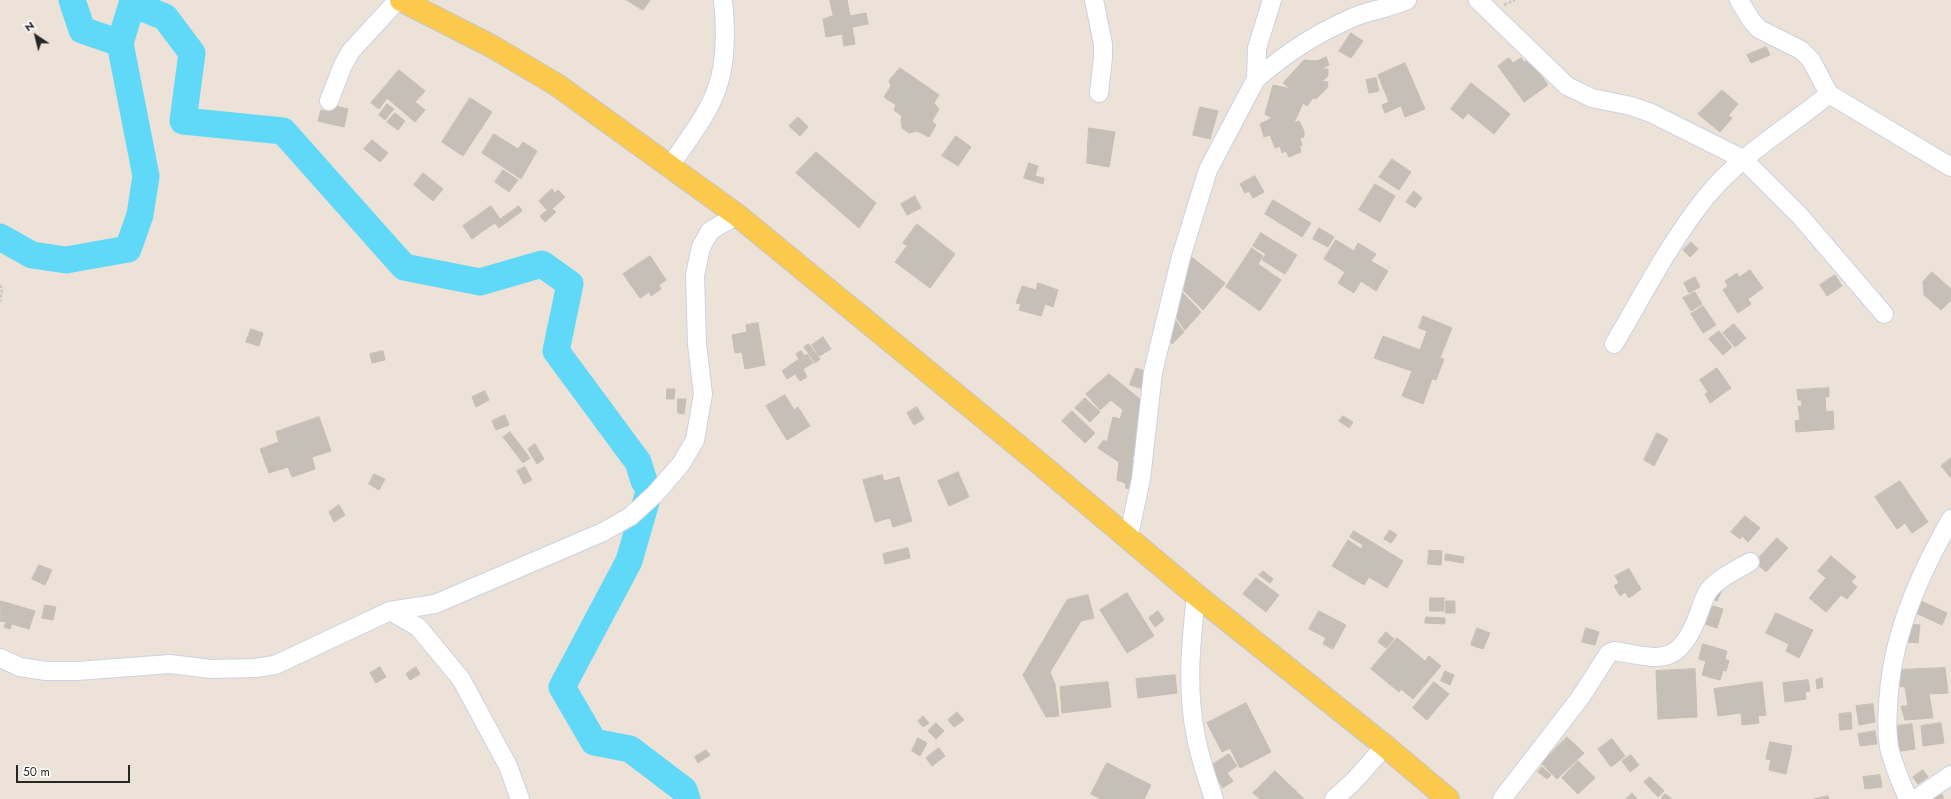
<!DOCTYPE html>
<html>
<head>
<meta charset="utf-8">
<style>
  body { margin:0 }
  #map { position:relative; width:1951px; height:799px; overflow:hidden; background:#ece2d7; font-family:Jost,sans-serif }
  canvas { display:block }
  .north { position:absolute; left:16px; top:16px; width:40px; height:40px; -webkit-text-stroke:3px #fff; paint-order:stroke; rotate:325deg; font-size:11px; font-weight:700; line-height:16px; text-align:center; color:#272727 }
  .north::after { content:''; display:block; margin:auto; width:14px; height:18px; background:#272727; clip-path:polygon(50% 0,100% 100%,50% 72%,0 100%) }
  .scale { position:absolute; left:16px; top:765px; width:114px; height:18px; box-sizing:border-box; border:2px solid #272727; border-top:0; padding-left:5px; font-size:12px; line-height:14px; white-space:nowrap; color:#272727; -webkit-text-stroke:3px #fff; paint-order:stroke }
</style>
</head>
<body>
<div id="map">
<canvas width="1951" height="799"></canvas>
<div class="north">N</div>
<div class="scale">50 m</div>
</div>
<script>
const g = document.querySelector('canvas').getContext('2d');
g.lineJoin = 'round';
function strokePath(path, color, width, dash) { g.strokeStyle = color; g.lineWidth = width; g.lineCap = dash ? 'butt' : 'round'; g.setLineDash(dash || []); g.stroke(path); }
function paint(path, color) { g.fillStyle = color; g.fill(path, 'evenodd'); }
strokePath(new Path2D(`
  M 72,0 L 82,30 L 120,43
  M 0,237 L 32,255 L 66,260 L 128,249 L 140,215 L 146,176 L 120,43 L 132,4 L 165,17 L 192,53 L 183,121 L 283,131 L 404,267 L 480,282 L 542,264 L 570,284 L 556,351 L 638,462 L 644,481
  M 648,495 L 629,561 L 562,687 L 594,742 L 630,749 L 684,790 L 687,799`), '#60d8f8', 27);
const building = new Path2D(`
  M 627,0 L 650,0 L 643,10 Z
  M 830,0 L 847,0 L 850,16 L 866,13 L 868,24 L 852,27 L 855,44 L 844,46 L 842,34 L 826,37 L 823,19 L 833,16 Z
  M 1351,33 L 1363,41 L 1351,58 L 1339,51 Z
  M 1766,47 L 1770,55 L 1751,63 L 1747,55 Z
  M 1326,57 L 1329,65 L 1322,69 L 1328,69 L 1328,76 L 1322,81 L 1328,82 L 1327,88 L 1316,99 L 1313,98 L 1307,106 L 1303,103 L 1294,123 L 1299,121 L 1304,131 L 1304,137 L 1300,138 L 1302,146 L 1299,145 L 1301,152 L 1289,157 L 1286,151 L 1282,153 L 1280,146 L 1275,148 L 1270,135 L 1264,137 L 1260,124 L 1272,118 L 1265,114 L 1273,85 L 1291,89 L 1283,83 L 1304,60 L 1317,61 Z
  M 1509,58 L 1513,63 L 1521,58 L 1524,62 L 1529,59 L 1548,85 L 1524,102 L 1498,66 Z
  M 1405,63 L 1425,109 L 1405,117 L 1401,106 L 1385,113 L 1382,105 L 1389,102 L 1378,75 Z
  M 900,68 L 939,95 L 934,103 L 939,109 L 932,121 L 936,125 L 929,137 L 917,131 L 909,133 L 902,128 L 901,120 L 902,116 L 894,110 L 896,105 L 884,97 L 891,86 L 889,81 Z
  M 399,70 L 425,91 L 415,102 L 425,110 L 415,122 L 387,98 L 379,109 L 371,103 Z
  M 1376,78 L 1379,91 L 1369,93 L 1366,80 Z
  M 1471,83 L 1510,114 L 1494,134 L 1468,113 L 1463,119 L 1451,109 Z
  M 1722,90 L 1738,104 L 1728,116 L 1732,118 L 1720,132 L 1698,114 Z
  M 470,98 L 492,112 L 463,156 L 442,142 Z
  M 387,104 L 394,109 L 385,120 L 379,115 Z
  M 331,105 L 348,109 L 344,127 L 318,121 L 321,110 L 329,112 Z
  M 1200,107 L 1218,111 L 1210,139 L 1193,135 Z
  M 395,113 L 405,121 L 398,130 L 387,122 Z
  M 798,117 L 808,127 L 800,136 L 789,126 Z
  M 1089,128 L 1115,132 L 1109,167 L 1087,163 Z
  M 494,134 L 518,149 L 523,142 L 537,151 L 521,179 L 482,153 Z
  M 956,136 L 971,147 L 958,166 L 942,156 Z
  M 372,140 L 388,153 L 380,162 L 364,149 Z
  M 816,152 L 876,203 L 859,228 L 796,173 Z
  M 1392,159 L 1411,172 L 1399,190 L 1379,177 Z
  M 1029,163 L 1038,166 L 1035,176 L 1044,178 L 1043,184 L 1024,178 Z
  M 503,170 L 518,180 L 509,192 L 495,182 Z
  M 423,173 L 443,189 L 433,201 L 414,185 Z
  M 1255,176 L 1264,192 L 1253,198 L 1249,191 L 1245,193 L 1240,184 Z
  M 1375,184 L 1395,196 L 1380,222 L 1359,210 Z
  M 552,189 L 555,193 L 558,190 L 565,197 L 552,209 L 556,212 L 545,222 L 540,216 L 547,210 L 539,201 Z
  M 1414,191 L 1422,198 L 1415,208 L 1406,202 Z
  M 915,196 L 921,208 L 907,215 L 901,204 Z
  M 1273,200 L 1311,223 L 1302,237 L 1265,214 Z
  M 491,206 L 500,219 L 472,239 L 463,226 Z
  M 519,206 L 522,211 L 499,228 L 495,223 Z
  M 917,224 L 955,254 L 930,288 L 895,262 L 907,246 L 903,243 Z
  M 1319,228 L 1334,237 L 1328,247 L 1313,239 Z
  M 1261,233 L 1297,255 L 1285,274 L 1262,260 L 1266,254 L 1253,246 Z
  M 1336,240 L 1354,251 L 1358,243 L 1376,254 L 1371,261 L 1388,271 L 1376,291 L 1361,281 L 1354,293 L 1338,283 L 1345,272 L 1324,259 Z
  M 1691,242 L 1698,249 L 1690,257 L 1683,250 Z
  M 1252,248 L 1263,256 L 1258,264 L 1281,280 L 1260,311 L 1226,287 Z
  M 650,256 L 666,280 L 659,285 L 661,289 L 651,296 L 649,292 L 640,298 L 623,274 Z
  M 1190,256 L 1225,283 L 1203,310 L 1182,289 Z
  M 1750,270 L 1763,288 L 1748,299 L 1751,304 L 1738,313 L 1723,290 L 1728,286 L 1725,281 L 1737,273 L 1739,277 Z
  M 1932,272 L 1951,289 L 1951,300 L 1941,310 L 1924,295 L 1923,282 Z
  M 1835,275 L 1842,286 L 1827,296 L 1820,285 Z
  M 1695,277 L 1700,287 L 1689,293 L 1684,283 Z
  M 1038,283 L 1058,290 L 1053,307 L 1045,304 L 1041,316 L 1019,310 L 1021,304 L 1016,303 L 1022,286 L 1036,290 Z
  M 1182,292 L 1201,312 L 1185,330 L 1175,316 Z
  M 1695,292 L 1702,304 L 1691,311 L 1683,298 Z
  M 1703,306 L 1716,325 L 1703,333 L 1691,314 Z
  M 1423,316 L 1452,328 L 1440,358 L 1444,359 L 1436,380 L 1432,379 L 1423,404 L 1402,396 L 1412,371 L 1374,358 L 1383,336 L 1420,350 L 1427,331 L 1419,328 Z
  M 1174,318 L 1184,332 L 1172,344 L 1169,339 Z
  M 758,323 L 765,365 L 745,369 L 742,352 L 735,353 L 732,335 L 747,332 L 746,325 Z
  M 1734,324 L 1746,338 L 1735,347 L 1723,333 Z
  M 251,329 L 263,333 L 259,346 L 246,342 Z
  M 1719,331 L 1732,347 L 1723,355 L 1709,339 Z
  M 823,337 L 831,349 L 819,356 L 812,345 Z
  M 809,344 L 820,359 L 815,363 L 804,347 Z
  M 383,351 L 385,360 L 372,363 L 370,354 Z
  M 801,351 L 805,356 L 807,354 L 813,363 L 803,369 L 807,377 L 800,381 L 795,374 L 787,379 L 782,371 L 799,359 L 796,354 Z
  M 1136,368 L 1149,372 L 1143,389 L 1130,385 Z
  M 1717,368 L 1731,388 L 1710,403 L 1705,394 L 1708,392 L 1700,380 Z
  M 1109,374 L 1141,400 L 1140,427 L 1132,459 L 1107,442 L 1113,417 L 1120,419 L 1123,410 L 1111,400 L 1100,410 L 1086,394 Z
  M 1829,388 L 1829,397 L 1825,397 L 1826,412 L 1833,411 L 1834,429 L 1796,432 L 1795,421 L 1800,420 L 1798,406 L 1802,407 L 1801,400 L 1798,400 L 1797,390 Z
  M 667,389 L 675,389 L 674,399 L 667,399 Z
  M 485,391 L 489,400 L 476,407 L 472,397 Z
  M 785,395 L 794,410 L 798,407 L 810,426 L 787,440 L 766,406 Z
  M 1085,398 L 1100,412 L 1090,422 L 1075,408 Z
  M 678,399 L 686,399 L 684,414 L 678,413 Z
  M 917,407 L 924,419 L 914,425 L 907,413 Z
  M 1072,411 L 1095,433 L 1085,443 L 1062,421 Z
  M 505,415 L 509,425 L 496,430 L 492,421 Z
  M 1343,416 L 1353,422 L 1349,428 L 1339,421 Z
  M 319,417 L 331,451 L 312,457 L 315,469 L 292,477 L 288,467 L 269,473 L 260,449 L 279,442 L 276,432 Z
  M 510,432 L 530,458 L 523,463 L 503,437 Z
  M 1657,433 L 1668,439 L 1654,466 L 1644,460 Z
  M 1104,440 L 1139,465 L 1133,490 L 1126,488 L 1125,483 L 1117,480 L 1119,462 L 1098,448 Z
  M 535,444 L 544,459 L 537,464 L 528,449 Z
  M 1951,458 L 1951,478 L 1941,466 Z
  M 525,467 L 532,480 L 524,484 L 517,471 Z
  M 958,472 L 969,497 L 949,506 L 938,481 Z
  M 374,474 L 385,479 L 379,490 L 369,484 Z
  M 882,475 L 884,481 L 899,477 L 912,521 L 893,527 L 890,518 L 875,522 L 863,480 Z
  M 1900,481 L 1928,522 L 1912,533 L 1905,523 L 1897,529 L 1875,497 Z
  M 339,505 L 345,515 L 334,522 L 329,512 Z
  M 1745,516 L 1760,528 L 1748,542 L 1742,536 L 1740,539 L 1731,532 Z
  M 1390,530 L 1397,535 L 1391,543 L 1384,539 Z
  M 1354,531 L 1403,561 L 1387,588 L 1369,577 L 1364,585 L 1332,566 L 1348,540 L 1361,549 L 1363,545 L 1350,537 Z
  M 1777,538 L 1788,548 L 1766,572 L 1755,562 Z
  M 908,548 L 910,558 L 885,564 L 883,554 Z
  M 1429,550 L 1442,551 L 1441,565 L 1428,564 Z
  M 1446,554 L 1464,557 L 1463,563 L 1445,560 Z
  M 1831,556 L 1856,577 L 1851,582 L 1857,587 L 1847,599 L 1841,595 L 1826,612 L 1809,598 L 1826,578 L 1818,571 Z
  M 39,565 L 52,570 L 45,585 L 32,579 Z
  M 1629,569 L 1641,589 L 1629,598 L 1625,592 L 1620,596 L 1614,586 L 1619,583 L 1615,576 Z
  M 1263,571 L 1273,579 L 1270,583 L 1259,575 Z
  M 1256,578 L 1279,595 L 1266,612 L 1243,594 Z
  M 1715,587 L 1722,590 L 1717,601 L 1710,598 Z
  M 1127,593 L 1154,636 L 1127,653 L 1100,610 Z
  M 1088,595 L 1094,618 L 1081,621 L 1050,672 L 1055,684 L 1059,716 L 1046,717 L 1023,675 L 1067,600 Z
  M 1430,598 L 1444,598 L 1444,611 L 1430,611 Z
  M 1,601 L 35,611 L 29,629 L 12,624 L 10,629 L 4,627 L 6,622 L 0,621 Z
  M 1446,601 L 1455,601 L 1455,613 L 1446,613 Z
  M 1921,601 L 1947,613 L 1942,625 L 1916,613 Z
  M 45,605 L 56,607 L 53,620 L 42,618 Z
  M 1713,606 L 1723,609 L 1717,628 L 1705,624 Z
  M 1158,611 L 1164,620 L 1155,627 L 1149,618 Z
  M 1319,611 L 1346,625 L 1333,649 L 1323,644 L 1326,638 L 1309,629 Z
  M 1776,613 L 1813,630 L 1799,658 L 1786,651 L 1789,644 L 1766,633 Z
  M 1426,617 L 1445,618 L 1445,624 L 1425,623 Z
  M 1909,624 L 1920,625 L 1918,643 L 1907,642 Z
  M 1477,628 L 1490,633 L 1483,649 L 1471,645 Z
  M 1586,628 L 1599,632 L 1595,645 L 1582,642 Z
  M 1386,632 L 1394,639 L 1386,648 L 1378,642 Z
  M 1397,638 L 1425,661 L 1429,656 L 1441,666 L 1413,699 L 1401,689 L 1399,692 L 1371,669 Z
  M 1703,644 L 1727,651 L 1725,659 L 1729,661 L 1726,671 L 1723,670 L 1720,680 L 1702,675 L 1706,661 L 1699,659 Z
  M 380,667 L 386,677 L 376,683 L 370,673 Z
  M 416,667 L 420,674 L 410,680 L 406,674 Z
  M 1945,668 L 1948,693 L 1929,694 L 1933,718 L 1905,720 L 1901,706 L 1908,706 L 1905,687 L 1894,686 L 1897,670 Z
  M 1695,669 L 1697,717 L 1658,719 L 1656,671 Z
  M 1445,671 L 1454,675 L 1450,685 L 1441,681 Z
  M 1175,675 L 1177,693 L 1138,698 L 1136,679 Z
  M 1822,678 L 1823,687 L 1817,689 L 1816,680 Z
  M 1808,680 L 1810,691 L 1805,692 L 1806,699 L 1785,702 L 1783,683 Z
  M 1108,682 L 1111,707 L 1062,713 L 1060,687 Z
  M 1434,682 L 1449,694 L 1427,720 L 1413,708 Z
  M 1762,682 L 1766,715 L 1758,716 L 1759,723 L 1742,725 L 1741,713 L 1718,716 L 1714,689 Z
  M 1246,703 L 1271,752 L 1240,768 L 1230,748 L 1222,752 L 1207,723 Z
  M 1873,704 L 1875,722 L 1859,725 L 1856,706 Z
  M 957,712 L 964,720 L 954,727 L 948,720 Z
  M 1851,713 L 1852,729 L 1840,730 L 1839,714 Z
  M 923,716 L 929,723 L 923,727 L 918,721 Z
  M 936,723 L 944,731 L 936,739 L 928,731 Z
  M 1941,723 L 1944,743 L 1923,746 L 1921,726 Z
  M 1912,724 L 1915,749 L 1894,752 L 1891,727 Z
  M 1875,731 L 1877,744 L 1860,746 L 1858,734 Z
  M 1567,737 L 1584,753 L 1557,779 L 1541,763 Z
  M 918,738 L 927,743 L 920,756 L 912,751 Z
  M 1612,739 L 1625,756 L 1611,767 L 1598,749 Z
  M 1770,742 L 1792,746 L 1786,774 L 1769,770 L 1771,760 L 1766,759 Z
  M 939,748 L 945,756 L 932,766 L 926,758 Z
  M 706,750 L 710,755 L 698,763 L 695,757 Z
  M 1229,754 L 1237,766 L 1227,773 L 1233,781 L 1223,788 L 1209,767 Z
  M 1631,755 L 1639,765 L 1630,772 L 1622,761 Z
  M 1578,761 L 1595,778 L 1578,794 L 1562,778 Z
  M 1107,763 L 1151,785 L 1144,799 L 1101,799 L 1091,794 Z
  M 1542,767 L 1551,775 L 1547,779 L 1538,772 Z
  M 1923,770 L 1928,777 L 1918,784 L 1913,777 Z
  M 1275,771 L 1304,799 L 1260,799 L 1253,793 Z
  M 1880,775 L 1882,787 L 1865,789 L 1863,777 Z
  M 1650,777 L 1664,791 L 1658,797 L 1644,782 Z
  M 1940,792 L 1944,798 L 1933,799 L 1932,797 Z
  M 1632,793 L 1637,799 L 1626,799 Z
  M 1665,794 L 1672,799 L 1661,799 Z
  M 1828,796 L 1829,799 L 1814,799 Z`);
paint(building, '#c6bfb7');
strokePath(building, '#c7beb1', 1);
const minor = new Path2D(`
  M 1094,0 L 1103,44 L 1103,57 L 1099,93
  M 1478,0 L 1567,86 L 1592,98 L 1631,106 L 1651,113 L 1743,159 L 1800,216 L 1884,314
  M 1739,0 L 1751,20 L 1759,29 L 1801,50 L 1811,60 L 1829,94 L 1951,167
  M 1256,79 C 1288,52 1315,34 1354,17 C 1371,10 1390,8 1407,0
  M 329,101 L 343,65 L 351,51 L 398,0
  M 670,166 C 686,142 706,118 716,91 C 727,63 726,29 723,0
  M 1614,344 C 1643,295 1670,242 1706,197 C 1740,155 1788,128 1829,94
  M 1128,539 L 1141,479 L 1153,372 L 1181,257 L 1208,170 L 1256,79 L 1257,48 L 1272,0
  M 1196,595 C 1191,642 1186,690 1196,737 C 1200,758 1207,779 1214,799
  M 390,611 L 418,627 L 461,679 L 508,766 L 520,799
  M 0,658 L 20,667 L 46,671 L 77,671 L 170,664 L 211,669 L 255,668 L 275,665 L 390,611 L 435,604 L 603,532 L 631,516 L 655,494 L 681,464 L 695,440 L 703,394 L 697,344 L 695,275 L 701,247 L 710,231 L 737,215
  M 1334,799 L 1353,782 L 1385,746
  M 1502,799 L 1580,698 L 1609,653 L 1614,651 C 1657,658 1676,668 1696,621 C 1700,611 1703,598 1709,590 C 1717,579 1738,569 1750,562
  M 1908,799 C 1901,782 1893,765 1889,747 C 1887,734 1887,721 1888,708 C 1890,640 1918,577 1951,519
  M 1916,799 L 1951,775`);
const major = new Path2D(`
  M 401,0 L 493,47 L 557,85 L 737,215 L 1033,458 L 1196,595 L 1385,746 L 1448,799`);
strokePath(minor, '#cdd2e2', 20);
strokePath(major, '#c7c7c7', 24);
strokePath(new Path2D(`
  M 1504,5 L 1515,0
  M 0,285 L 2,289 L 0,302`), '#c7c7c7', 2.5, [3, 2]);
strokePath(minor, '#fff', 18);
strokePath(major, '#fbc94c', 22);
</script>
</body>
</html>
